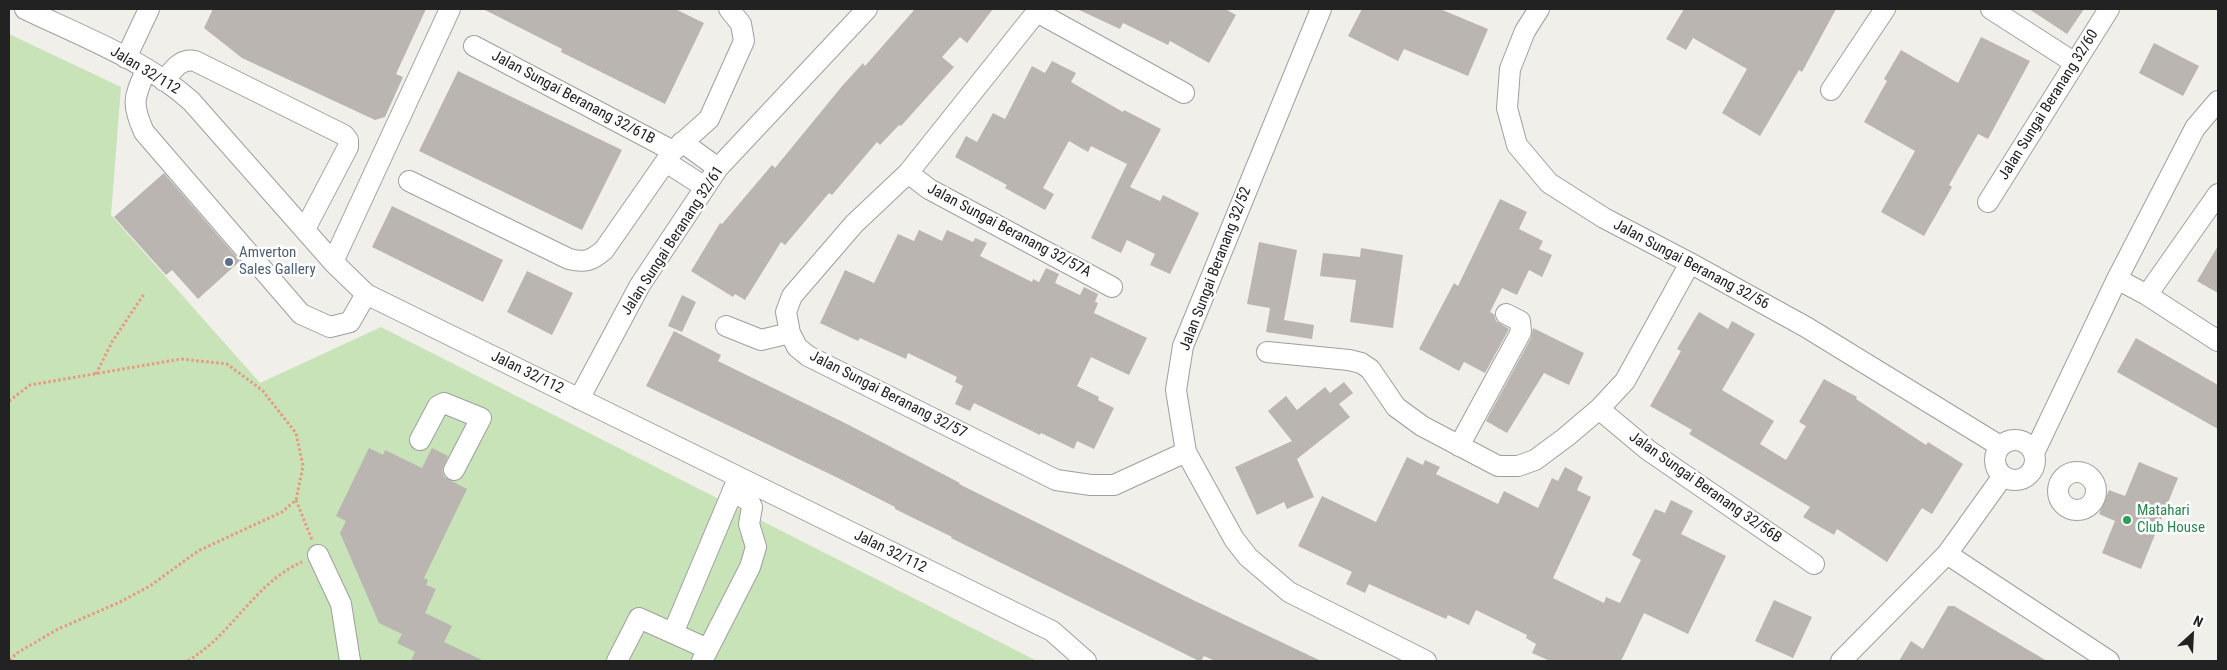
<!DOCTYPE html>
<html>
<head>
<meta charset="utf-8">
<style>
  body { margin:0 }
  #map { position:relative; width:2227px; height:670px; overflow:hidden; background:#f1efea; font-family:"Roboto Condensed",sans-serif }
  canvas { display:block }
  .frame { position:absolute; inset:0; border:10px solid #222; pointer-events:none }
  .north { position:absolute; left:2167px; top:610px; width:50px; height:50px; -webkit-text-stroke:4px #fff; paint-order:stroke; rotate:25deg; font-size:14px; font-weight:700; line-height:20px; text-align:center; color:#222 }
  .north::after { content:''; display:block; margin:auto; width:18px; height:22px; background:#222; clip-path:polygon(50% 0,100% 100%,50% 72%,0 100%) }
</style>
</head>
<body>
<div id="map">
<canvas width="2227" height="670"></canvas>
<div class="frame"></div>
<div class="north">N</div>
</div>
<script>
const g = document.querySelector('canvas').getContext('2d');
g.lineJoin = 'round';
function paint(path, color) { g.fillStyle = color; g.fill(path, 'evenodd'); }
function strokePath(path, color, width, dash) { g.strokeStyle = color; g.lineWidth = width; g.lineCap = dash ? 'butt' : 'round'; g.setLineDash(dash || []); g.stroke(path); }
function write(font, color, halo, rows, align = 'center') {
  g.font = font + ' "Roboto Condensed",sans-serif'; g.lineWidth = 5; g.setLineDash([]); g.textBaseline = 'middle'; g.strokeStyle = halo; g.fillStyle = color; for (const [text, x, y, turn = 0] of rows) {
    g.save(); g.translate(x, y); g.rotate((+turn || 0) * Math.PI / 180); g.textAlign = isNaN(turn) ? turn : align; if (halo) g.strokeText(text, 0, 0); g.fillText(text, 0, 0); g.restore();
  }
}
paint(new Path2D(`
  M 9,34 L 121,87 L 111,215 L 260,383 L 381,327 L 1037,661 L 9,661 Z`), '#c7e3b7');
paint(new Path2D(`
  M 213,9 L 426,9 L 396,74 L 403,77 L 385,117 L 375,120 L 242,58 L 204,28 Z
  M 483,9 L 675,9 L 704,23 L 665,104 L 561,52 L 562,49 Z
  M 915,9 L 993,9 L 967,43 L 960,37 L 942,57 L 954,67 L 901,126 L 899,125 L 880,145 L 877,142 L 832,195 L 829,193 L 785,245 L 781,242 L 745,300 L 735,294 L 733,297 L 691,271 L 720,223 L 722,224 L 772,165 L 775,168 L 843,85 L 863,63 L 865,66 Z
  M 1077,9 L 1225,9 L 1236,15 L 1209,63 L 1170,41 L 1168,45 L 1123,23 L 1120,29 Z
  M 1362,9 L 1440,9 L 1488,29 L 1468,76 L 1404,49 L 1398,61 L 1348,36 Z
  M 1684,9 L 1836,9 L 1802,72 L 1799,70 L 1760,136 L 1722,113 L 1747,69 L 1693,38 L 1686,50 L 1666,39 Z
  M 2029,9 L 2084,9 L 2067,34 Z
  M 1981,37 L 2030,61 L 1988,139 L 1978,134 L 1949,185 L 1952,187 L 1924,236 L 1881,212 L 1915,151 L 1864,122 L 1887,81 L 1884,79 L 1901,50 L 1958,83 Z
  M 2154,43 L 2199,66 L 2183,96 L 2139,73 Z
  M 1052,61 L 1076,73 L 1071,82 L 1123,112 L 1124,110 L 1161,129 L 1130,187 L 1160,201 L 1163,195 L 1199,213 L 1170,274 L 1150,265 L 1155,254 L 1127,240 L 1121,253 L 1091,238 L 1127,164 L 1091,146 L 1088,152 L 1069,141 L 1043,188 L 1054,194 L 1045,210 L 1005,188 L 1007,185 L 955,157 L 966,136 L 977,142 L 993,113 L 1005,119 L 1032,66 L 1045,73 Z
  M 458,71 L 622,150 L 582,230 L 419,151 Z
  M 164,173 L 240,261 L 198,299 L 172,270 L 166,275 L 114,217 Z
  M 1500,199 L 1527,212 L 1519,229 L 1543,241 L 1539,249 L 1552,255 L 1542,277 L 1529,270 L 1517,295 L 1502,288 L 1490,312 L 1494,314 L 1496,321 L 1509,329 L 1485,373 L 1464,362 L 1459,371 L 1419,349 L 1454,283 L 1458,286 Z
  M 392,206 L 503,260 L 483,302 L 372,247 Z
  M 919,230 L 942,241 L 947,230 L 973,242 L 975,238 L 987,243 L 980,256 L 1032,282 L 1033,279 L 1039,282 L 1046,268 L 1059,274 L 1055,283 L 1080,295 L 1084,287 L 1098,294 L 1095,302 L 1098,303 L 1094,313 L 1147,338 L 1129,375 L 1091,357 L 1077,386 L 1099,397 L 1098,400 L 1114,408 L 1094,449 L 1077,441 L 1074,449 L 1041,433 L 1040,435 L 974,403 L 970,411 L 955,404 L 963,386 L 955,382 L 957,377 L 908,353 L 906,359 L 860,338 L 858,341 L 820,323 L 845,270 L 874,283 L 898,234 L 914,241 Z
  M 1259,242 L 1297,250 L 1284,320 L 1314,325 L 1312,339 L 1266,332 L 1270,308 L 1247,304 Z
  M 2218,246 L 2218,293 L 2197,281 Z
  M 1361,248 L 1403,255 L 1393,328 L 1350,322 L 1356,280 L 1320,276 L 1323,253 L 1360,257 Z
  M 527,271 L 573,293 L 552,335 L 507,312 Z
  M 682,295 L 696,302 L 682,332 L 668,326 Z
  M 1699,312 L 1728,329 L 1732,321 L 1755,334 L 1722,390 L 1774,421 L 1760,444 L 1786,460 L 1806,426 L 1799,422 L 1824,379 L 1857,397 L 1856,399 L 1926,445 L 1928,442 L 1963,464 L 1932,514 L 1922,508 L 1887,562 L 1837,529 L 1834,535 L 1803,517 L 1810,507 L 1689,434 L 1692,430 L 1650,406 L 1681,351 L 1677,349 Z
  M 1533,328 L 1584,353 L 1569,385 L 1544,373 L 1507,433 L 1486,421 L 1531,338 Z
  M 674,331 L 721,355 L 718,361 L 847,424 L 960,483 L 959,484 L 1193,600 L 1321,661 L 1215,661 L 1204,656 L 1201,661 L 1199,661 L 951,538 L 952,537 L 895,509 L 895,507 L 838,478 L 646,386 Z
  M 2136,338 L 2218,385 L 2218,429 L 2117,372 Z
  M 1344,382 L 1353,393 L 1339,404 L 1350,417 L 1297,459 L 1314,497 L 1287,509 L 1284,502 L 1257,515 L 1235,467 L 1292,441 L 1268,411 L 1286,396 L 1297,410 L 1325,387 L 1330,393 Z
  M 369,448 L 383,455 L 385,450 L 422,468 L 432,448 L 448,456 L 442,470 L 444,477 L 467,489 L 424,578 L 428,580 L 426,585 L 436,589 L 425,613 L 452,626 L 444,642 L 484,661 L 411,661 L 415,652 L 397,643 L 402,634 L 379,623 L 340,533 L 346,521 L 336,516 Z
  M 1407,457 L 1423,465 L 1425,460 L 1440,467 L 1436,474 L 1498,504 L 1504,491 L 1538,508 L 1552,478 L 1558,481 L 1565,467 L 1583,477 L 1577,490 L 1591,497 L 1553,578 L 1604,603 L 1606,597 L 1620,603 L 1641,560 L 1632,555 L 1655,509 L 1665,513 L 1671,500 L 1693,511 L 1681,534 L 1726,556 L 1688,634 L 1644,613 L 1621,661 L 1550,661 L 1532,653 L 1536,644 L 1526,638 L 1527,635 L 1476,610 L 1469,625 L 1448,615 L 1446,619 L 1369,584 L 1365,593 L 1346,584 L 1352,572 L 1298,546 L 1322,496 L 1376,522 Z
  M 2139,462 L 2178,478 L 2141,569 L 2102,553 L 2115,521 L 2099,514 L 2109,490 L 2125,496 Z
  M 1774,600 L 1812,617 L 1793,658 L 1755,641 Z
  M 1948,606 L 1954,606 L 2047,661 L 1899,661 L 1911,641 L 1923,649 Z`), '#bab5b0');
const minor = new Path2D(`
  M 25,9 C 81,36 145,60 191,101 L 333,262 L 366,294 L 1052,631 L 1086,661
  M 1039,9 L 908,173 L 854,224 L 792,296 L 786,312 L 790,333 L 797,347 L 808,356 L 1056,480 L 1091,485 L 1114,485 L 1186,452
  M 1321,9 L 1183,346 L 1176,390 L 1186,452 L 1234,539 L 1248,557 L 1289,592 L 1426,661
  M 1539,9 L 1525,31 L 1510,69 L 1507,108 L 1517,145 L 1549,183 L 1604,218 L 1690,263 L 1806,327 L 2000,446
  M 1991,9 L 2075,63
  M 1037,12 L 1184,93
  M 474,46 L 673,151
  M 126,58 L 149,9
  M 146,70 C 134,98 131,103 144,132 L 301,314 L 330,327 L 350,322 L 366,294
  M 164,81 C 173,70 180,58 195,61 L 344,135 L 348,140 L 348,147 L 305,229
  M 1831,90 L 1885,9
  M 682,142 L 718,168
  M 666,162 L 705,187
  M 908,173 L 929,189 L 1112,287
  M 409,181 L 569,259 C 585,263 591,261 604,250 L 673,151 L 709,119 L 744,41 L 741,24 L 729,9
  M 1988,202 L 2109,9
  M 333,262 L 450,9
  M 2117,279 L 2147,295 L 2218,341
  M 2147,295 L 2218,194
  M 726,326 L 761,340 L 790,333
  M 1267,352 L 1349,360 L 1361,363 L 1370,369 L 1396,407 L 1422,426 L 1498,466 L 1518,466 L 1535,460 L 1566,437 L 1599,409 L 1625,381 L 1690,263
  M 579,399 L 640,285 L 718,168 L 867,9
  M 1599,409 L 1648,450 L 1814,564
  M1995 460a20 20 0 1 1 40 0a20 20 0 1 1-40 0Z
  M 420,440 L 438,406 L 444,403 L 481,418 L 454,470
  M 1459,446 L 1521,332 L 1520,321 L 1506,314
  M 2034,453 L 2117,279 L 2195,128 L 2218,101
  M2058 491a19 19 0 1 1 38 0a19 19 0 1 1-38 0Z
  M 1947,554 L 2109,661
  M 318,555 L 341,604 L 350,661
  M 673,633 L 737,481
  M 617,661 L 639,618 L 708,649
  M 702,661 L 750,567 L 756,547 L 749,524 L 752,507 L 749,501 L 732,492
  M 1841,661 L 1947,554 L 2003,476`);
strokePath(minor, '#9f9f9f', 22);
strokePath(new Path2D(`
  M 96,374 L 112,342 L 144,294
  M 9,401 L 30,385 L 181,359 L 227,364 L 262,390 L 296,433 L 303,466 L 296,500 L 282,512 L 198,551 L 150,586 L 118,603 L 58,629 L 17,653 L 9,661
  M 296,500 L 312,540
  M 188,661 C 197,655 205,649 213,642 C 242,615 265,578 302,562`), '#e99982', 3, [2.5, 2.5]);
strokePath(minor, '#fff', 20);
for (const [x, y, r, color] of [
  [229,262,5,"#5c6f8a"],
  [2127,520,5,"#2e9e5b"]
]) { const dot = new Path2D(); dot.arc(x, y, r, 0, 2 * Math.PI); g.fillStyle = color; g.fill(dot); strokePath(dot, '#fff', 2); }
write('15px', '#222', '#fff', [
  ["Jalan 32/112",145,71,31],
  ["Jalan Sungai Beranang 32/61B",573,98,28],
  ["Jalan Sungai Beranang 32/60",2049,105,-58],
  ["Jalan Sungai Beranang 32/57A",1009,231,28],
  ["Jalan Sungai Beranang 32/61",673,241,-57],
  ["Jalan Sungai Beranang 32/56",1691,265,28],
  ["Jalan Sungai Beranang 32/52",1216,269,-69],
  ["Jalan 32/112",527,373,26],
  ["Jalan Sungai Beranang 32/57",888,395,27],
  ["Jalan Sungai Beranang 32/56B",1705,488,35],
  ["Jalan 32/112",890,552,26]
]);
write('15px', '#4e5e75', '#fff', [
  ["Amverton",239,253],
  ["Sales Gallery",239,270]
], 'left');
write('15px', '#27864d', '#fff', [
  ["Matahari",2137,511],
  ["Club House",2137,528]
], 'left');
</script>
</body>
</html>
